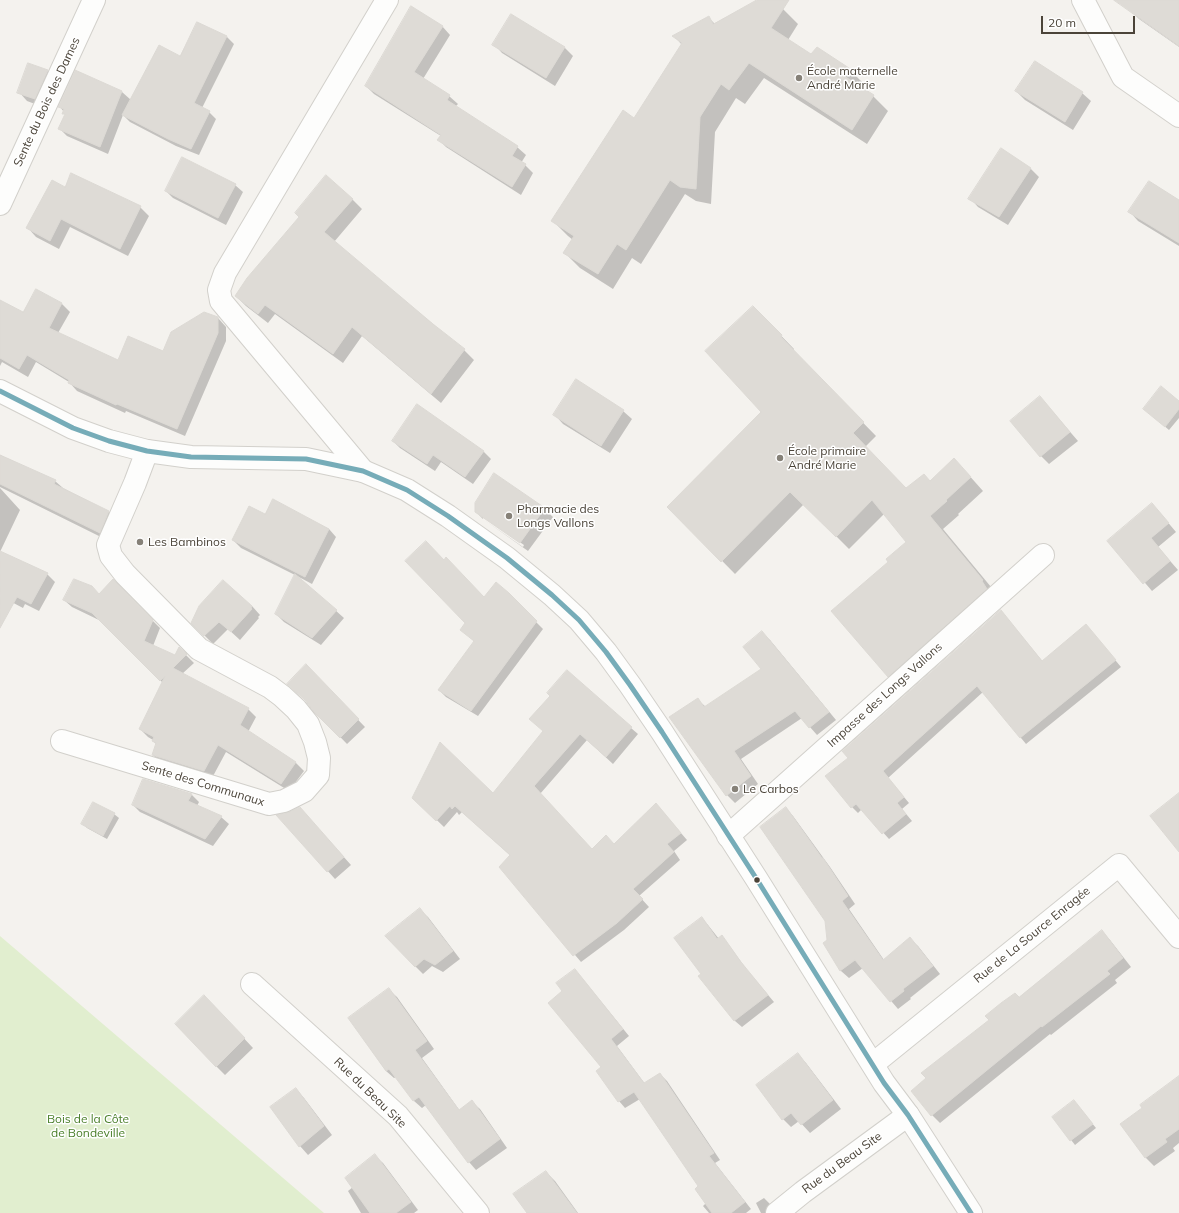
<!DOCTYPE html>
<html>
<head>
<meta charset="utf-8">
<style>
  body { margin:0 }
  #map { position:relative; width:1179px; height:1213px; overflow:hidden; background:#f4f2ee; font-family:Mulish,sans-serif }
  canvas { display:block }
  .scale { position:absolute; left:1041px; top:16px; width:94px; height:18px; box-sizing:border-box; border:2px solid #4b4439; border-top:0; padding-left:5px; font-size:12px; line-height:14px; white-space:nowrap; color:#4b4439; -webkit-text-stroke:3px #fff; paint-order:stroke }
</style>
</head>
<body>
<div id="map">
<canvas width="1179" height="1213"></canvas>
<div class="scale">20 m</div>
</div>
<script>
const g = document.querySelector('canvas').getContext('2d');
g.lineJoin = 'round';
function paint(path, color) { g.fillStyle = color; g.fill(path, 'evenodd'); }
function strokePath(path, color, width, dash) { g.strokeStyle = color; g.lineWidth = width; g.lineCap = dash ? 'butt' : 'round'; g.setLineDash(dash || []); g.stroke(path); }
function write(font, color, halo, rows, align = 'center') {
  g.font = font + ' Mulish,sans-serif'; g.lineWidth = 3; g.setLineDash([]); g.textBaseline = 'middle'; g.strokeStyle = halo; g.fillStyle = color; for (const [text, x, y, turn = 0] of rows) {
    g.save(); g.translate(x, y); g.rotate((+turn || 0) * Math.PI / 180); g.textAlign = isNaN(turn) ? turn : align; if (halo) g.strokeText(text, 0, 0); g.fillText(text, 0, 0); g.restore();
  }
}
paint(new Path2D(`
  M 0,936 L 324,1213 L 0,1213 Z`), '#e1eecf');
paint(new Path2D(`
  M 759,0 L 770,0 L 783,9 L 798,24 L 788,40 L 811,55 L 817,48 L 849,69 L 864,84 L 861,88 L 873,96 L 888,111 L 867,144 L 764,78 L 745,104 L 736,98 L 715,132 L 711,204 L 696,201 L 685,194 L 641,264 L 632,258 L 613,289 L 580,268 L 565,253 L 573,240 L 568,236 L 553,221 L 635,119 L 682,45 L 674,36 L 708,17 L 715,24 Z
  M 1138,0 L 1177,0 L 1179,2 L 1179,47 L 1139,19 L 1131,11 Z
  M 198,23 L 227,37 L 234,44 L 202,108 L 209,112 L 216,119 L 199,155 L 176,146 L 130,122 L 123,115 L 108,154 L 67,136 L 60,129 L 66,116 L 64,113 L 64,112 L 60,107 L 76,71 L 122,92 L 131,100 L 180,57 Z
  M 442,26 L 450,35 L 423,79 L 449,96 L 458,104 L 455,107 L 517,147 L 526,155 L 521,163 L 525,165 L 533,173 L 521,195 L 446,147 L 438,139 L 441,136 L 374,94 L 366,86 Z
  M 494,44 L 565,48 L 573,56 L 555,86 L 502,53 Z
  M 47,71 L 56,80 L 43,107 L 27,101 L 19,92 Z
  M 1016,91 L 1082,93 L 1091,101 L 1073,130 L 1025,100 Z
  M 1030,168 L 1039,177 L 1008,225 L 978,207 L 970,198 Z
  M 235,185 L 243,192 L 226,225 L 173,198 L 166,191 Z
  M 66,188 L 140,207 L 149,216 L 128,256 L 70,227 L 59,249 L 36,237 L 28,228 Z
  M 352,199 L 362,209 L 334,242 L 464,350 L 474,360 L 441,403 L 362,336 L 343,363 L 275,314 L 268,323 L 246,306 L 236,296 L 300,218 Z
  M 1179,201 L 1179,246 L 1138,221 L 1130,212 Z
  M 36,290 L 62,304 L 70,312 L 58,333 L 119,361 L 164,352 L 218,318 L 226,327 L 226,341 L 185,436 L 126,411 L 125,413 L 77,391 L 69,382 L 36,362 L 28,377 L 2,362 L 0,366 L 0,310 L 24,314 Z
  M 753,307 L 794,349 L 793,351 L 876,436 L 865,447 L 906,489 L 930,482 L 967,473 L 983,491 L 958,514 L 959,515 L 943,529 L 996,593 L 901,689 L 889,676 L 889,562 L 908,542 L 884,514 L 849,549 L 804,504 L 735,574 L 669,507 L 762,412 Z
  M 1040,397 L 1078,441 L 1049,464 L 1041,456 Z
  M 1179,402 L 1179,418 L 1169,430 L 1148,412 Z
  M 623,411 L 632,419 L 610,453 L 563,424 L 555,415 Z
  M 393,441 L 483,451 L 491,459 L 473,484 L 441,462 L 435,471 L 400,448 Z
  M 0,455 L 55,481 L 63,488 L 109,512 L 116,519 L 107,540 L 0,487 Z
  M 494,474 L 544,509 L 553,517 L 528,551 L 483,519 L 523,547 L 524,545 L 483,517 L 483,519 L 476,512 Z
  M 0,488 L 20,510 L 0,552 Z
  M 273,501 L 329,529 L 336,537 L 312,584 L 297,576 L 344,618 L 321,645 L 284,622 L 276,614 L 295,575 L 241,548 L 233,540 L 266,515 Z
  M 1160,513 L 1176,532 L 1158,547 L 1178,570 L 1152,591 L 1109,541 Z
  M 444,561 L 484,598 L 508,594 L 543,629 L 478,716 L 446,697 L 439,690 L 475,642 L 462,630 L 466,623 Z
  M 47,574 L 55,582 L 39,611 L 25,604 L 23,608 L 4,598 L 0,594 L 0,580 Z
  M 113,581 L 160,628 L 153,646 L 175,656 L 179,648 L 194,663 L 182,674 L 248,709 L 256,717 L 248,732 L 296,763 L 304,771 L 289,791 L 226,752 L 212,778 L 161,763 L 153,755 L 157,745 L 153,741 L 153,740 L 148,737 L 140,729 L 163,683 L 101,621 L 72,607 L 64,600 L 99,595 Z
  M 252,606 L 260,615 L 258,617 L 259,618 L 240,640 L 228,629 L 213,644 L 192,623 Z
  M 1001,611 L 1043,662 L 1086,625 L 1121,667 L 1026,744 L 983,692 L 888,778 L 909,803 L 902,809 L 912,821 L 889,839 L 862,809 L 858,813 L 852,807 L 849,758 Z
  M 762,633 L 770,640 L 836,720 L 817,735 L 802,718 L 741,759 L 758,784 L 735,803 L 727,795 L 698,700 L 706,707 L 762,669 Z
  M 306,666 L 365,727 L 347,744 L 314,710 Z
  M 631,728 L 638,734 L 613,764 L 587,740 L 540,794 L 592,850 L 614,846 L 656,804 L 687,840 L 674,851 L 680,860 L 639,896 L 649,907 L 624,930 L 581,962 L 500,867 L 511,856 L 462,812 L 459,815 L 457,812 L 444,827 L 413,797 L 493,795 L 544,732 Z
  M 192,795 L 199,802 L 197,806 L 221,817 L 229,824 L 213,846 L 140,812 L 133,805 Z
  M 94,803 L 114,814 L 119,818 L 107,839 L 87,828 L 83,824 Z
  M 300,808 L 351,865 L 335,879 L 278,816 Z
  M 786,808 L 793,816 L 830,867 L 855,904 L 849,909 L 884,960 L 910,939 L 918,946 L 940,974 L 910,998 L 911,999 L 898,1009 L 863,968 L 849,978 L 841,971 L 825,943 L 828,941 L 826,920 Z
  M 420,910 L 428,917 L 460,959 L 443,972 L 432,966 L 423,974 L 415,966 Z
  M 702,918 L 708,925 L 719,939 L 722,937 L 728,944 L 747,970 L 774,1002 L 742,1027 L 735,1021 L 699,976 L 703,974 Z
  M 1102,931 L 1110,940 L 1131,967 L 1115,980 L 1117,983 L 1051,1035 L 1050,1034 L 940,1123 L 932,1115 Z
  M 581,977 L 629,1036 L 617,1046 L 645,1084 L 660,1074 L 667,1081 L 720,1160 L 715,1163 L 751,1209 L 746,1213 L 709,1213 L 703,1206 L 706,1203 L 700,1187 L 640,1099 L 625,1108 L 619,1101 L 602,1067 Z
  M 389,990 L 397,997 L 434,1049 L 422,1058 L 460,1111 L 472,1102 L 480,1109 L 507,1148 L 476,1170 L 469,1162 L 426,1105 L 422,1108 L 414,1101 L 396,1077 L 394,1078 L 386,1071 L 349,1018 Z
  M 213,1005 L 253,1048 L 225,1075 L 216,1066 Z
  M 798,1055 L 806,1063 L 841,1109 L 810,1133 L 799,1121 L 791,1127 L 783,1119 Z
  M 296,1089 L 304,1098 L 332,1135 L 308,1155 L 300,1146 Z
  M 1179,1089 L 1179,1143 L 1173,1148 L 1175,1151 L 1154,1166 L 1146,1158 L 1121,1124 Z
  M 1078,1106 L 1096,1128 L 1075,1145 L 1054,1118 Z
  M 375,1156 L 383,1163 L 418,1210 L 414,1213 L 361,1213 L 348,1191 L 353,1187 Z
  M 546,1172 L 555,1181 L 578,1213 L 529,1213 Z
  M 764,1198 L 773,1207 L 777,1213 L 761,1213 L 756,1203 Z`), '#0003');
const building = new Path2D(`
  M 757,0 L 789,0 L 771,28 L 811,54 L 817,47 L 849,68 L 844,76 L 874,95 L 852,130 L 749,63 L 729,90 L 721,84 L 700,117 L 696,189 L 680,187 L 670,180 L 626,250 L 617,244 L 598,274 L 563,253 L 574,236 L 551,221 L 623,110 L 634,118 L 682,43 L 672,36 L 709,16 L 713,24 Z
  M 1114,0 L 1179,0 L 1179,46 Z
  M 411,6 L 443,26 L 414,72 L 450,95 L 447,100 L 518,146 L 512,156 L 526,164 L 512,187 L 437,140 L 441,135 L 365,86 Z
  M 511,14 L 565,47 L 546,78 L 492,45 Z
  M 197,22 L 227,36 L 194,103 L 210,111 L 191,149 L 168,139 L 122,115 L 159,45 L 180,56 Z
  M 1035,61 L 1083,92 L 1065,122 L 1015,91 Z
  M 28,63 L 48,70 L 35,99 L 17,93 Z
  M 75,70 L 122,91 L 100,147 L 58,129 L 65,114 L 62,114 L 64,109 L 58,107 Z
  M 1001,148 L 1031,168 L 999,217 L 968,199 Z
  M 182,157 L 236,184 L 218,218 L 165,191 Z
  M 71,173 L 141,206 L 120,249 L 61,219 L 50,241 L 26,228 L 52,180 L 65,187 Z
  M 326,175 L 353,199 L 324,232 L 433,324 L 465,349 L 431,394 L 352,327 L 333,354 L 265,305 L 258,314 L 235,296 L 247,278 L 299,217 L 295,213 Z
  M 1149,181 L 1179,200 L 1179,243 L 1128,212 Z
  M 36,289 L 62,303 L 49,328 L 118,360 L 128,336 L 163,351 L 171,332 L 204,312 L 218,317 L 218,333 L 177,429 L 117,404 L 116,405 L 68,383 L 69,380 L 27,355 L 19,369 L 0,358 L 0,300 L 23,312 Z
  M 753,306 L 782,335 L 781,337 L 864,422 L 853,433 L 906,488 L 924,474 L 930,481 L 954,458 L 971,477 L 946,500 L 947,501 L 930,516 L 983,580 L 982,581 L 987,589 L 888,677 L 831,611 L 888,562 L 886,559 L 906,542 L 872,500 L 836,537 L 790,492 L 721,562 L 667,507 L 761,412 L 705,351 Z
  M 576,379 L 624,410 L 601,446 L 553,415 Z
  M 1161,386 L 1179,401 L 1179,409 L 1165,427 L 1143,409 Z
  M 1040,396 L 1070,432 L 1040,457 L 1010,421 Z
  M 417,404 L 484,451 L 465,477 L 433,455 L 427,464 L 392,441 Z
  M 0,455 L 56,480 L 54,484 L 109,511 L 100,533 L 0,484 Z
  M 494,473 L 545,508 L 520,543 L 475,512 L 475,503 Z
  M 273,499 L 329,529 L 305,577 L 232,540 L 249,506 L 265,514 Z
  M 1152,503 L 1169,523 L 1151,538 L 1170,561 L 1143,584 L 1107,541 Z
  M 426,541 L 444,560 L 446,557 L 484,597 L 496,582 L 509,593 L 537,621 L 471,711 L 438,690 L 474,641 L 460,630 L 465,623 L 405,561 Z
  M 0,551 L 48,573 L 31,604 L 17,597 L 0,628 Z
  M 295,574 L 337,610 L 312,638 L 275,614 Z
  M 74,579 L 92,586 L 99,594 L 113,579 L 153,620 L 144,641 L 175,655 L 179,647 L 187,654 L 173,668 L 249,708 L 240,725 L 296,762 L 281,784 L 218,745 L 204,771 L 152,755 L 156,743 L 152,741 L 154,737 L 139,729 L 165,676 L 160,681 L 92,613 L 63,600 Z
  M 223,580 L 252,606 L 251,608 L 252,609 L 231,632 L 219,622 L 204,636 L 191,623 L 199,606 Z
  M 1001,610 L 1042,661 L 1086,624 L 1116,660 L 1020,738 L 977,686 L 883,771 L 904,797 L 897,803 L 906,814 L 882,834 L 856,804 L 851,808 L 825,776 L 848,758 L 842,751 Z
  M 762,631 L 829,712 L 809,728 L 795,711 L 734,751 L 751,776 L 726,796 L 669,717 L 698,698 L 704,707 L 761,669 L 743,647 Z
  M 306,664 L 359,719 L 340,738 L 313,711 L 305,700 L 287,684 Z
  M 567,670 L 632,727 L 606,757 L 580,734 L 534,786 L 592,849 L 606,835 L 614,844 L 656,803 L 681,833 L 667,844 L 674,852 L 633,889 L 643,899 L 617,923 L 573,956 L 499,867 L 510,855 L 455,806 L 452,809 L 450,806 L 436,821 L 412,798 L 440,742 L 493,793 L 543,731 L 529,719 L 550,696 L 547,693 Z
  M 143,779 L 192,794 L 188,801 L 222,816 L 205,839 L 132,805 Z
  M 1179,793 L 1179,852 L 1150,816 Z
  M 93,802 L 115,813 L 103,836 L 81,824 Z
  M 300,807 L 344,857 L 327,872 L 276,815 L 289,812 Z
  M 786,807 L 822,858 L 823,858 L 848,896 L 842,901 L 883,960 L 910,937 L 933,966 L 903,989 L 904,991 L 890,1002 L 855,960 L 840,971 L 823,943 L 827,940 L 825,921 L 760,827 Z
  M 420,908 L 453,951 L 435,965 L 424,959 L 415,967 L 385,936 Z
  M 702,917 L 717,939 L 722,935 L 741,962 L 768,995 L 734,1021 L 698,976 L 701,974 L 674,938 Z
  M 1102,930 L 1123,958 L 1107,971 L 1110,974 L 1042,1027 L 1041,1026 L 931,1116 L 911,1091 L 926,1078 L 921,1073 L 989,1020 L 985,1016 L 1001,1003 L 1015,993 L 1019,997 Z
  M 575,969 L 623,1029 L 611,1039 L 644,1083 L 660,1073 L 714,1153 L 709,1156 L 745,1202 L 731,1213 L 712,1213 L 695,1189 L 698,1186 L 634,1092 L 618,1102 L 596,1071 L 601,1067 L 548,1003 L 562,991 L 556,983 Z
  M 389,988 L 427,1041 L 415,1050 L 459,1110 L 472,1100 L 500,1139 L 468,1163 L 419,1097 L 413,1101 L 389,1069 L 386,1071 L 348,1018 Z
  M 204,995 L 245,1038 L 216,1067 L 175,1024 Z
  M 798,1053 L 833,1100 L 801,1125 L 791,1113 L 782,1120 L 756,1085 Z
  M 1179,1076 L 1179,1129 L 1165,1139 L 1167,1142 L 1145,1158 L 1120,1124 L 1142,1108 L 1140,1105 Z
  M 296,1088 L 324,1126 L 299,1147 L 270,1107 Z
  M 1074,1100 L 1093,1124 L 1070,1141 L 1052,1117 Z
  M 375,1154 L 411,1202 L 396,1213 L 370,1213 L 345,1178 Z
  M 546,1171 L 577,1213 L 527,1213 L 513,1194 Z`);
paint(building, '#dedbd6');
strokePath(building, '#dcd9d4', 1);
const minor = new Path2D(`
  M 1083,0 L 1123,77 L 1179,116
  M 0,204 L 94,0
  M 363,471 L 221,301 L 219,290 L 225,273 L 387,0
  M 62,741 L 269,804 L 284,801 L 304,791 L 318,775 L 319,758 L 315,742 L 308,724 L 296,709 L 282,696 L 270,687 L 199,649 L 125,574 L 111,556 L 108,545 L 135,483 L 147,451
  M 728,836 L 1043,555
  M 252,984 L 398,1116 L 478,1213
  M 873,1064 L 1119,865 L 1179,937
  M 777,1213 L 803,1192 L 908,1115`);
const tertiary = new Path2D(`
  M 0,391 L 73,428 L 109,441 L 147,451 L 191,457 L 306,459 L 363,471 L 407,490 L 448,516 L 507,558 L 552,595 L 579,620 L 606,652 L 630,685 L 662,732 L 756,878 L 884,1083 L 908,1115 L 971,1213`);
strokePath(minor, '#d2d0cb', 24);
strokePath(tertiary, '#d2d0cb', 24);
strokePath(minor, '#fdfdfc', 22);
strokePath(tertiary, '#fdfdfc', 22);
strokePath(new Path2D(`
  M 0,391 L 73,428 L 109,441 L 147,451 L 191,457 L 306,459 L 363,471 L 407,490 L 448,516 L 507,558 L 552,595 L 579,620 L 606,652 L 630,685 L 662,732 L 756,878 L 884,1083 L 908,1115 L 971,1213`), '#76acb8', 5);
for (const [x, y, r, color] of [
  [799,78,4,"#868178"],
  [780,458,4,"#868178"],
  [509,516,4,"#868178"],
  [140,542,4,"#868178"],
  [735,789,4,"#868178"],
  [757,880,3.5,"#4b4439"]
]) { const dot = new Path2D(); dot.arc(x, y, r, 0, 2 * Math.PI); g.fillStyle = color; g.fill(dot); strokePath(dot, '#fff', 1.5); }
write('12px', '#4b4439', '#fff', [
  ["École maternelle",807,71],
  ["André Marie",807,85],
  ["École primaire",788,451],
  ["André Marie",788,465],
  ["Pharmacie des",517,509],
  ["Longs Vallons",517,523],
  ["Les Bambinos",148,542],
  ["Le Carbos",743,789]
], 'left');
write('12px', '#4b4439', '#fff', [
  ["Sente du Bois des Dames",47,102,-65],
  ["Impasse des Longs Vallons",885,695,-42],
  ["Sente des Communaux",203,784,17],
  ["Rue de La Source Enragée",1032,935,-39],
  ["Rue du Beau Site",370,1093,44],
  ["Rue du Beau Site",842,1163,-36]
]);
write('12px', '#4a7f2a', '#fff', [
  ["Bois de la Côte",88,1119],
  ["de Bondeville",88,1133]
]);
</script>
</body>
</html>
